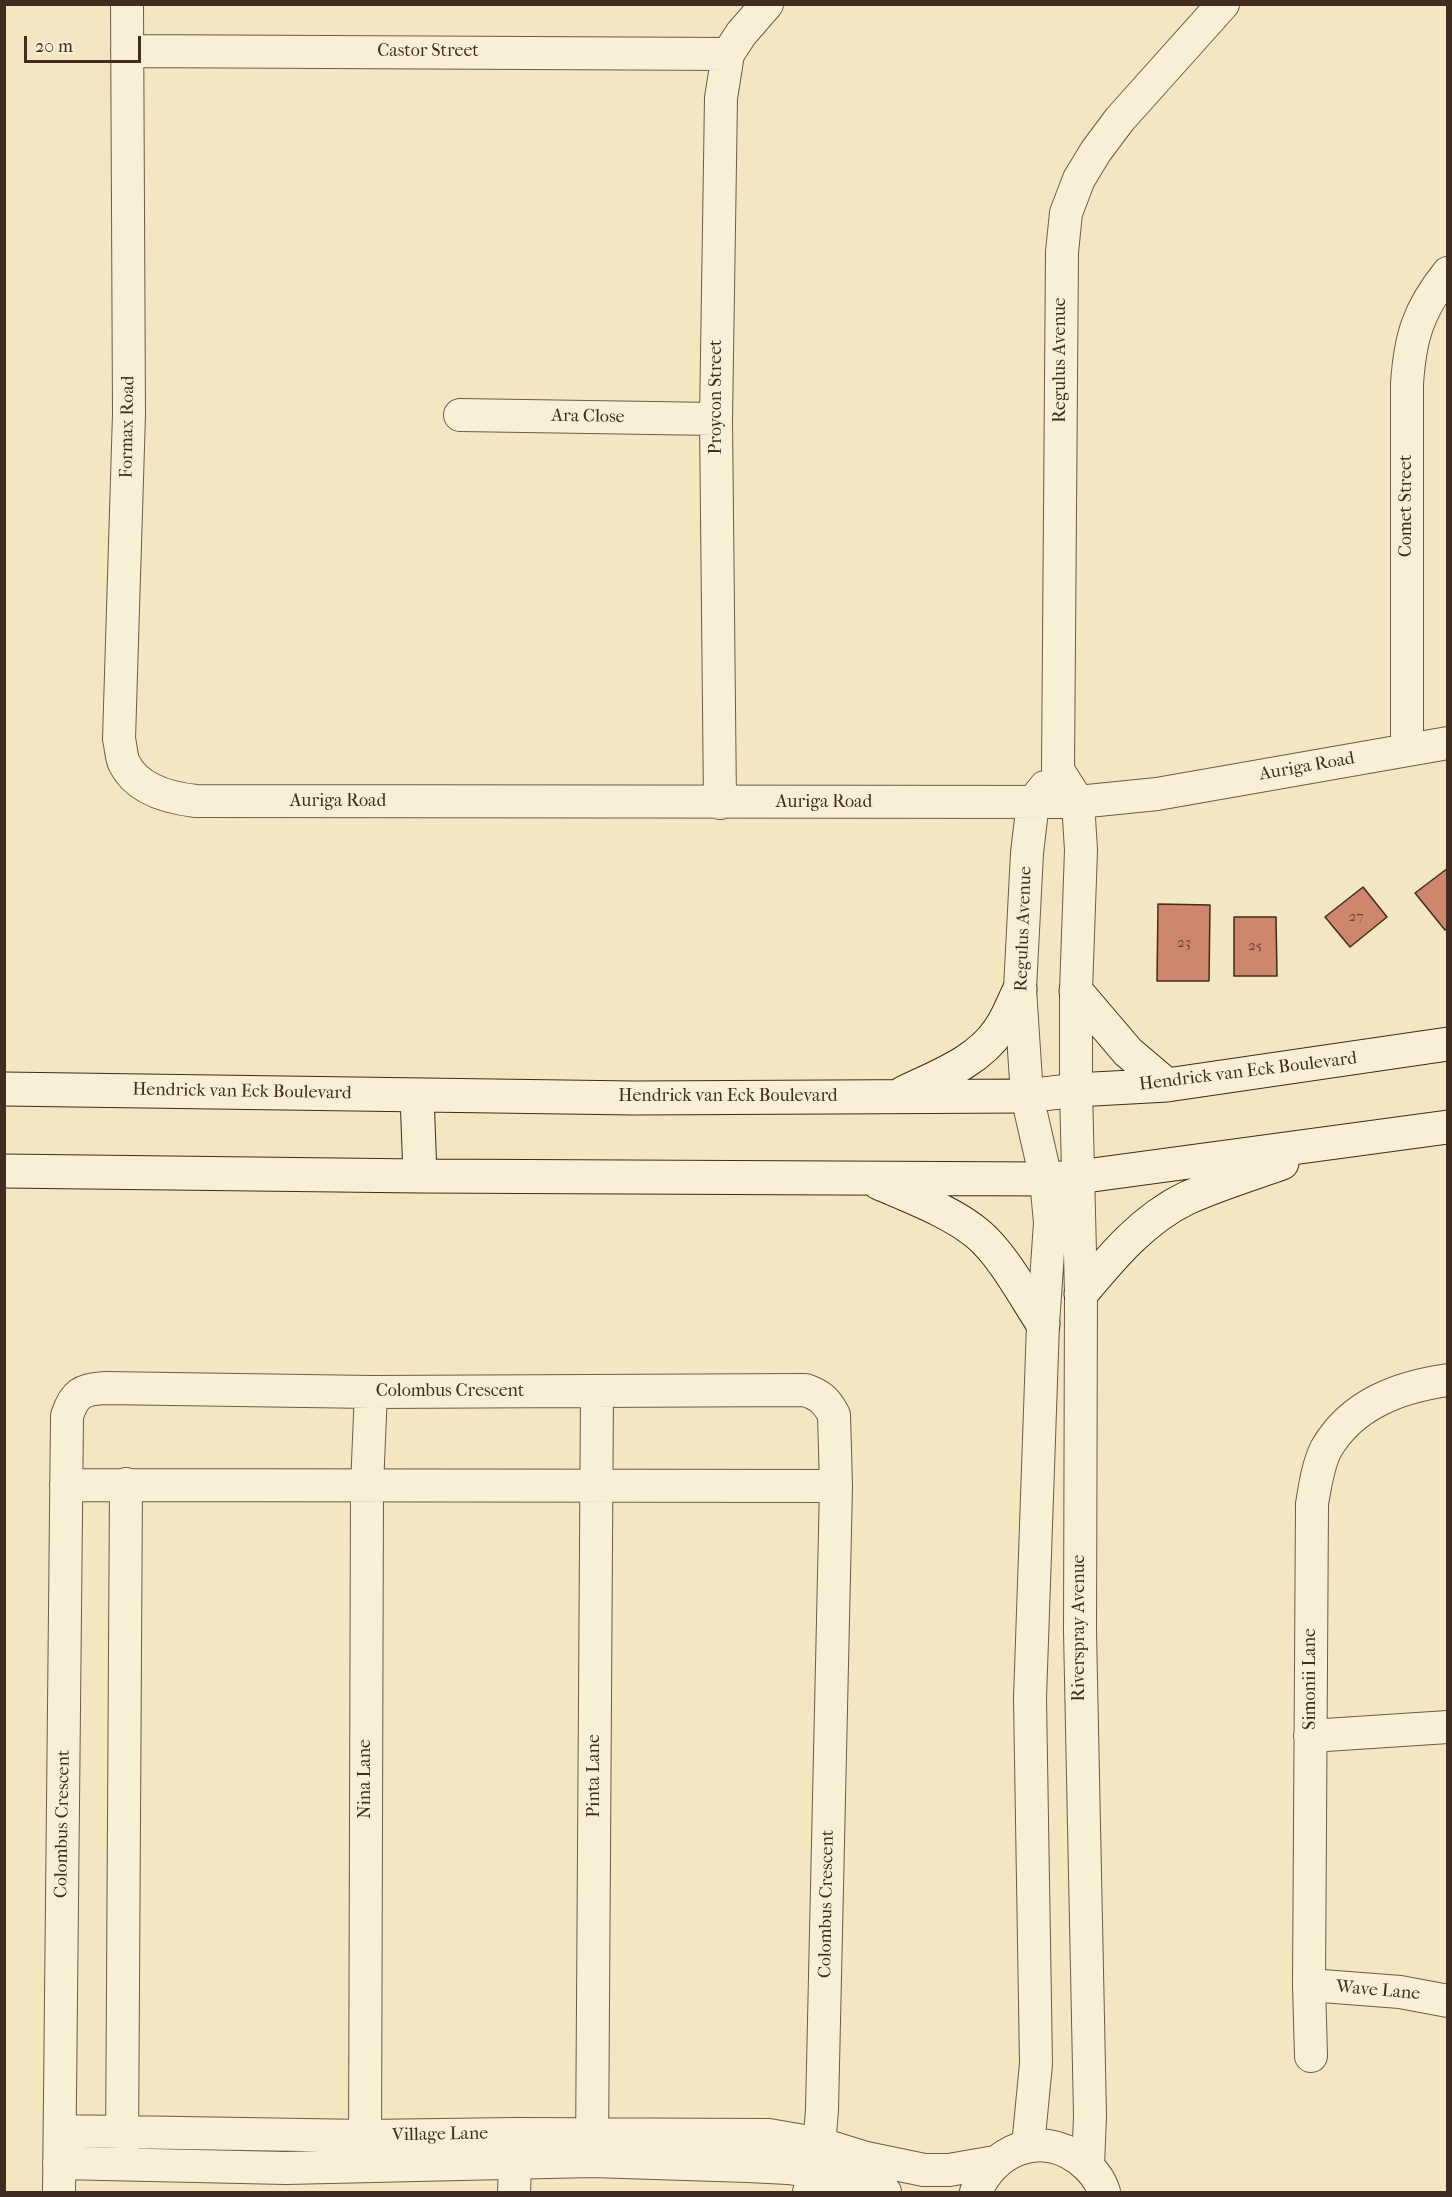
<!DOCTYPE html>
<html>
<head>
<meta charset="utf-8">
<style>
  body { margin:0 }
  #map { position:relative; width:1452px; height:2197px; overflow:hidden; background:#f3e6c0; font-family:"IM FELL French Canon",serif }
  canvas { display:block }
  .frame { position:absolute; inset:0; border:6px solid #422b1f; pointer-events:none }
  .scale { position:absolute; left:24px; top:36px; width:117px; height:27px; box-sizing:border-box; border:3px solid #422b1f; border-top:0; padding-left:8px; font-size:18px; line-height:21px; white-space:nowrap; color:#422b1f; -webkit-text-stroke:4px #f7efd6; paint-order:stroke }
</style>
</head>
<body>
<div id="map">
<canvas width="1452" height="2197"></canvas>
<div class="frame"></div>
<div class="scale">20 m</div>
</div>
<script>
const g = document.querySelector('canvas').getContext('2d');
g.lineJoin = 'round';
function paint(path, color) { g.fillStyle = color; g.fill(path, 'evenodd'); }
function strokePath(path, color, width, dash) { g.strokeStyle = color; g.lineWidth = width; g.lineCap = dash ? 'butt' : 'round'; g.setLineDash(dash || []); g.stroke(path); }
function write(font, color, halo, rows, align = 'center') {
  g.font = font + ' "IM FELL French Canon",serif'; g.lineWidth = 5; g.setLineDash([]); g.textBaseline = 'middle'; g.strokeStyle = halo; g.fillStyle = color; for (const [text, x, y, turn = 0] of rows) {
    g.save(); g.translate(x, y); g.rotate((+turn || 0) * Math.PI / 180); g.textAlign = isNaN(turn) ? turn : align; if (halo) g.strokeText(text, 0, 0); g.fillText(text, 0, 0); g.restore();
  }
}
const building = new Path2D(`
  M 1448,868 L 1448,928 L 1445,930 L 1415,893 Z
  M 1363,887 L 1387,917 L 1350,947 L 1325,917 Z
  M 1158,904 L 1210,905 L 1209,981 L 1157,981 Z
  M 1234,917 L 1276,917 L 1277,976 L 1234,976 Z`);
paint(building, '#ce866d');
strokePath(building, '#422b1f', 1.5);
const minor = new Path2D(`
  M 127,4 L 129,414 L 119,739 C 121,747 121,756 124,763 C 137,790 169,798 196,801 L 1078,802 L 1157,794 L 1448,743
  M 127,51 L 728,54
  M 460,415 L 716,419
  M 1407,749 L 1407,384 C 1410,338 1418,310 1448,273
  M 720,803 L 716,419 L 721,98 L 728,54 L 741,34 L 767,4
  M 66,1485 L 836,1486
  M 1310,1736 L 1448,1727
  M 1309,1985 L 1400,1992 L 1448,2001
  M 1311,2056 L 1309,1985 L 1312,1504 C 1315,1486 1318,1465 1326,1449 C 1352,1404 1399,1387 1448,1380
  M 60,2131 L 365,2136 L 517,2134 L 769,2135 L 821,2144 L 866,2158 L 924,2170 L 949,2170 L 995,2162
  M 1028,2146 L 1036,2064 L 1030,1698 L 1043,1324 L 1050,1223 L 1046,1179 L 1027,1096 L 1020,989 L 1027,853 L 1033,802 L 1045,787
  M 122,2152 L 126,1484
  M 592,2155 L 597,1391
  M 365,2156 L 367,1486 L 371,1392
  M 59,2163 L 286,2168 L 592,2161 L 748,2166 L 788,2168 L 817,2172 L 885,2192
  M 1088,2166 L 1090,2116 L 1080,1631 L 1081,1294 L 1076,1090 L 1076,991 L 1081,850 L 1078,802 L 1058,770 L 1062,252 L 1066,213 L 1079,179 L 1096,151 L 1120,119 L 1223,4
  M 59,2192 L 67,1416 C 74,1394 82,1389 105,1388 L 371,1392 L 805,1390 C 820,1395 826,1400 834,1415 L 836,1486 L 822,2110 L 817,2172 L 809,2192
  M 514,2192 L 516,2142
  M 976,2192 C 993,2150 1040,2130 1079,2159 C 1091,2168 1100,2179 1104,2192`);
const secondary = new Path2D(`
  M 1076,991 L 1128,1052 L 1167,1085
  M 4,1089 L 634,1098 L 1027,1096 L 1076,1090 L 1167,1085 L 1448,1044
  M 903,1093 C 936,1077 978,1062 999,1030 C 1008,1018 1013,1002 1020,989
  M 417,1095 L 420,1176
  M 4,1171 L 420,1176 L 1046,1179 L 1078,1177 L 1448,1127
  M 879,1183 C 911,1197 952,1212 978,1234 C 1003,1255 1025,1297 1043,1324
  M 1081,1294 C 1111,1258 1143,1219 1187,1198 C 1218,1184 1251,1174 1282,1163`);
strokePath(minor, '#6e5a47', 34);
strokePath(secondary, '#422b1f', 35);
strokePath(minor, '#f7efd6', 32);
strokePath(secondary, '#f7efd6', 33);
write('15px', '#654232', null, [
  ["27",1356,917],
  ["23",1184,943],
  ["25",1255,946]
]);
write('18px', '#422b1f', '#f7efd6', [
  ["Castor Street",428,52],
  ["Regulus Avenue",1061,360,-90],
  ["Proycon Street",717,397,-90],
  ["Ara Close",588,417,1],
  ["Formax Road",128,427,-89],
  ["Comet Street",1407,506,-90],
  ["Auriga Road",1307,767,-10],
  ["Auriga Road",338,802],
  ["Auriga Road",824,803],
  ["Regulus Avenue",1024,929,-88],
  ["Hendrick van Eck Boulevard",1248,1072,-7],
  ["Hendrick van Eck Boulevard",242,1092,1],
  ["Hendrick van Eck Boulevard",728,1097],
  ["Colombus Crescent",450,1392],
  ["Riverspray Avenue",1080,1628,-90],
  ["Simonii Lane",1311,1679,-90],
  ["Pinta Lane",595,1776,-90],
  ["Nina Lane",366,1779,-90],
  ["Colombus Crescent",63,1824,-89],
  ["Colombus Crescent",827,1904,-89],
  ["Wave Lane",1378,1991,5],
  ["Village Lane",440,2135,-1]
]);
</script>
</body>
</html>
